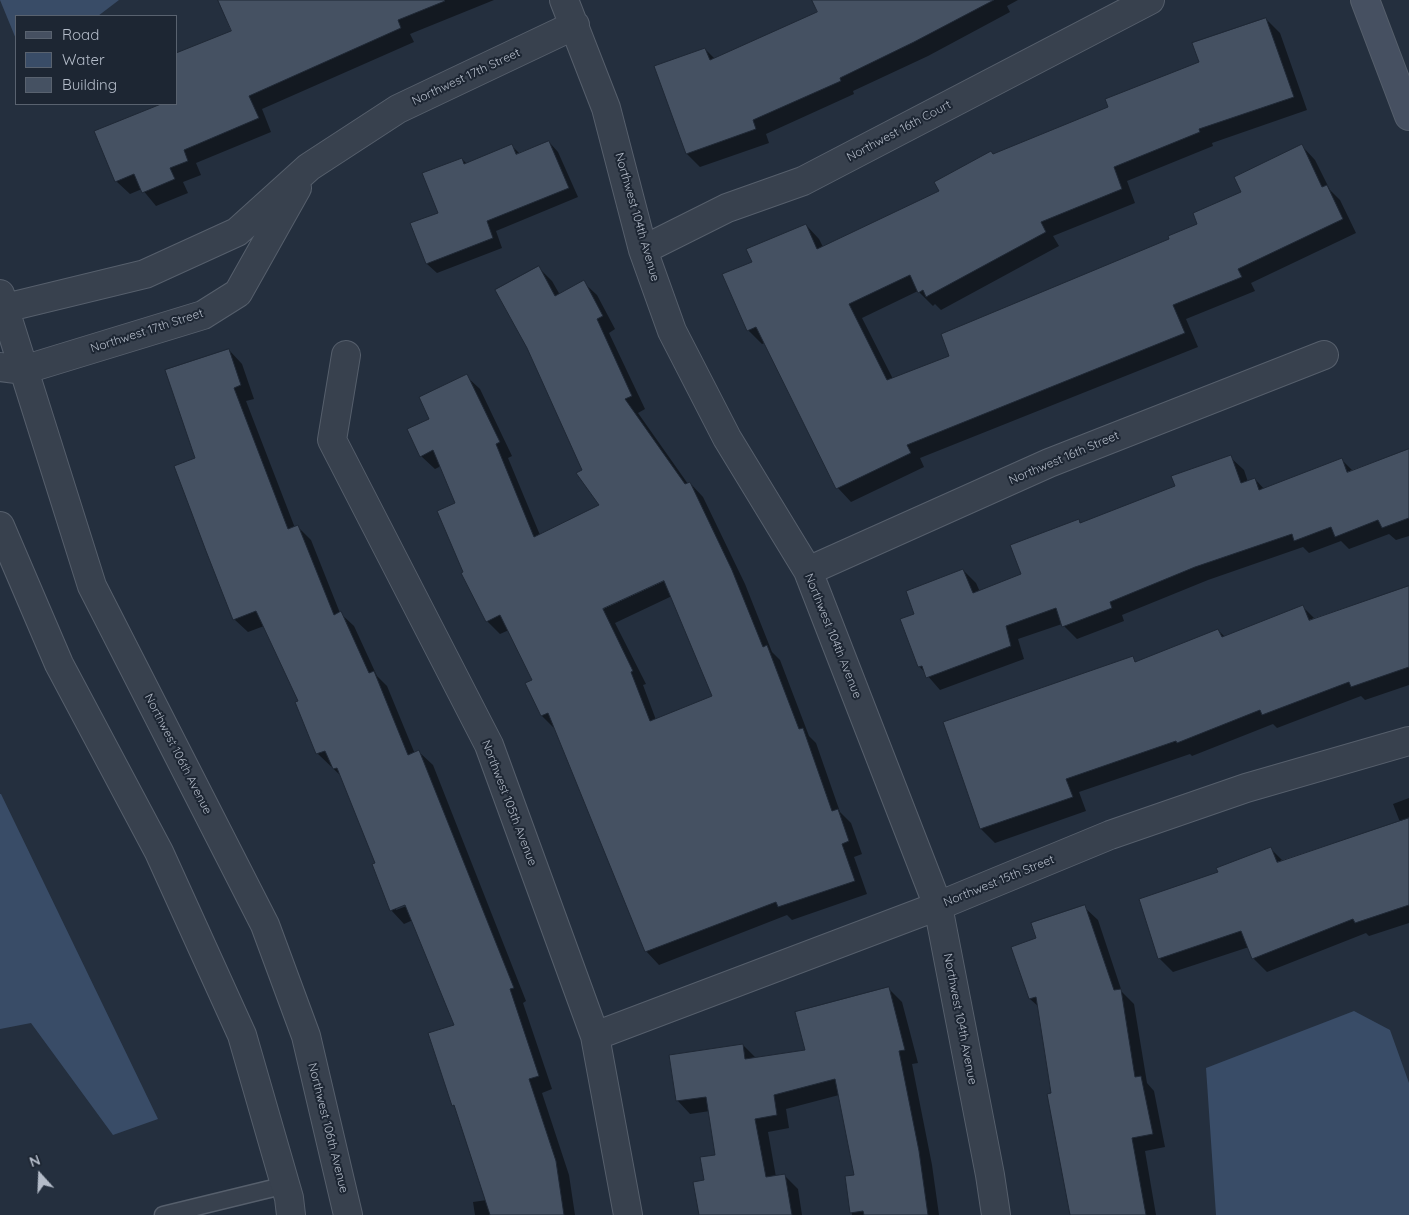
<!DOCTYPE html>
<html>
<head>
<meta charset="utf-8">
<style>
  body { margin:0 }
  #map { position:relative; width:1409px; height:1215px; overflow:hidden; background:#242f3e; font-family:Quicksand,sans-serif }
  canvas { display:block }
  .legend { position:absolute; left:15px; top:15px; width:162px; height:90px; box-sizing:border-box; background:#1d2633; border:1px solid #59626f; margin:0; padding:6px 9px; list-style:none; font-size:15px; color:#b4bcc9 }
  .legend li { display:flex; align-items:center; gap:10px; height:25px }
  .legend b { width:25px; border:1px solid #59626f }
  .north { position:absolute; left:15px; top:1150px; width:50px; height:50px; -webkit-text-stroke:4px #1d2633; paint-order:stroke; rotate:340deg; font-size:14px; font-weight:700; line-height:20px; text-align:center; color:#b4bcc9 }
  .north::after { content:''; display:block; margin:auto; width:18px; height:22px; background:#b4bcc9; clip-path:polygon(50% 0,100% 100%,50% 72%,0 100%) }
</style>
</head>
<body>
<div id="map">
<canvas width="1409" height="1215"></canvas>
<ul class="legend">
<li><b style="height:6px;background:#465061"></b>Road</li>
<li><b style="height:14px;background:#394c67"></b>Water</li>
<li><b style="height:14px;background:#455162"></b>Building</li>
</ul>
<div class="north">N</div>
</div>
<script>
const g = document.querySelector('canvas').getContext('2d');
g.lineJoin = 'round';
function paint(path, color) { g.fillStyle = color; g.fill(path, 'evenodd'); }
function strokePath(path, color, width, dash) { g.strokeStyle = color; g.lineWidth = width; g.lineCap = dash ? 'butt' : 'round'; g.setLineDash(dash || []); g.stroke(path); }
function write(font, color, halo, rows, align = 'center') {
  g.font = font + ' Quicksand,sans-serif'; g.lineWidth = 4; g.setLineDash([]); g.textBaseline = 'middle'; g.strokeStyle = halo; g.fillStyle = color; for (const [text, x, y, turn = 0] of rows) {
    g.save(); g.translate(x, y); g.rotate((+turn || 0) * Math.PI / 180); g.textAlign = isNaN(turn) ? turn : align; if (halo) g.strokeText(text, 0, 0); g.fillText(text, 0, 0); g.restore();
  }
}
paint(new Path2D(`
  M 0,0 L 119,0 L 98,16 L 16,16 L 16,39 Z
  M 0,794 L 1,794 L 158,1119 L 113,1135 L 31,1023 L 0,1029 Z
  M 1354,1011 L 1390,1030 L 1409,1083 L 1409,1215 L 1216,1215 L 1206,1068 Z`), '#394c67');
paint(new Path2D(`
  M 237,0 L 494,0 L 410,34 L 414,42 L 262,109 L 271,132 L 196,163 L 201,175 L 183,182 L 188,193 L 156,206 L 142,189 L 130,194 L 116,181 L 96,131 L 164,104 L 176,104 L 233,31 Z
  M 813,0 L 1018,0 L 1007,6 L 1010,12 L 928,56 L 853,91 L 854,94 L 766,134 L 769,143 L 700,167 L 687,154 L 705,49 L 715,59 L 819,13 Z
  M 1266,19 L 1280,33 L 1307,110 L 1212,143 L 1213,146 L 1127,181 L 1135,203 L 1053,236 L 1059,246 L 941,310 L 935,304 L 933,306 L 918,291 L 862,318 L 893,379 L 951,356 L 1199,225 L 1243,193 L 1302,146 L 1315,160 L 1330,190 L 1340,200 L 1356,233 L 1251,283 L 1255,291 L 1186,319 L 1198,347 L 920,458 L 924,467 L 851,502 L 838,488 L 765,343 L 762,344 L 748,330 L 753,262 L 806,225 L 819,239 L 823,247 L 941,192 L 994,155 L 1110,108 L 1200,62 Z
  M 549,142 L 558,152 L 578,197 L 496,231 L 502,248 L 437,273 L 427,264 L 412,224 L 440,213 L 462,159 L 467,164 L 512,146 L 520,154 Z
  M 539,268 L 552,281 L 560,295 L 583,282 L 597,295 L 615,329 L 609,333 L 645,409 L 638,413 L 688,484 L 690,483 L 703,497 L 745,584 L 772,652 L 780,660 L 809,736 L 816,743 L 840,812 L 851,823 L 862,854 L 854,857 L 867,894 L 792,920 L 787,915 L 659,965 L 646,951 L 555,729 L 542,716 L 526,684 L 534,681 L 509,630 L 500,634 L 487,621 L 465,572 L 457,504 L 441,466 L 435,469 L 421,456 L 431,419 L 466,376 L 480,389 L 512,456 L 508,458 L 540,535 L 601,506 L 583,470 ZM 672,596 L 714,697 L 656,720 L 643,685 L 646,684 L 615,623 Z
  M 229,350 L 242,364 L 254,399 L 246,401 L 295,528 L 298,527 L 311,540 L 340,613 L 354,626 L 377,676 L 387,686 L 415,754 L 419,752 L 433,765 L 526,1001 L 523,1003 L 552,1089 L 542,1093 L 569,1175 L 575,1215 L 475,1215 L 473,1202 L 487,1200 L 430,1034 L 455,1025 L 413,920 L 404,924 L 391,910 L 377,863 L 341,776 L 318,754 L 297,703 L 299,702 L 264,626 L 248,632 L 234,619 L 196,458 ZM 411,901 L 412,904 L 396,910 L 396,907 Z
  M 1409,450 L 1409,536 L 1396,540 L 1389,534 L 1349,549 L 1341,541 L 1309,553 L 1303,547 L 1208,580 L 1122,615 L 1124,621 L 1077,639 L 1062,624 L 1018,639 L 1024,659 L 940,690 L 920,667 L 901,620 L 916,614 L 963,570 L 976,583 L 980,592 L 1023,575 L 1079,521 L 1082,524 L 1176,487 L 1230,457 L 1244,470 L 1248,482 L 1255,479 L 1264,489 L 1341,459 L 1353,471 Z
  M 1409,587 L 1409,685 L 1365,700 L 1361,696 L 1277,728 L 1273,724 L 1192,756 L 1190,754 L 1079,792 L 1086,811 L 995,843 L 981,829 L 945,723 L 1132,658 L 1137,663 L 1218,630 L 1225,637 L 1303,607 L 1315,619 Z
  M 1409,798 L 1409,923 L 1369,936 L 1366,933 L 1267,972 L 1253,958 L 1249,947 L 1173,972 L 1159,958 L 1220,873 L 1271,849 L 1284,862 L 1400,822 L 1393,804 Z
  M 1084,907 L 1098,920 L 1122,992 L 1134,1004 L 1147,1083 L 1154,1091 L 1165,1147 L 1145,1151 L 1156,1215 L 1071,1215 L 1039,1007 L 1030,999 L 1038,939 Z
  M 889,989 L 902,1002 L 918,1063 L 912,1064 L 932,1165 L 939,1215 L 852,1215 L 847,1177 L 856,1176 L 839,1095 L 786,1109 L 789,1128 L 768,1132 L 776,1177 L 784,1175 L 798,1189 L 802,1215 L 701,1215 L 705,1181 L 717,1156 L 710,1111 L 690,1114 L 677,1100 L 743,1045 L 756,1058 L 807,1051 Z`), '#0007');
const building = new Path2D(`
  M 218,0 L 444,0 L 445,1 L 398,20 L 401,28 L 249,96 L 259,118 L 184,150 L 188,161 L 170,168 L 175,179 L 142,193 L 134,174 L 115,182 L 94,131 L 161,104 L 176,104 L 176,53 L 231,31 Z
  M 812,0 L 994,0 L 914,42 L 840,78 L 841,81 L 753,120 L 756,129 L 686,154 L 654,66 L 705,48 L 710,60 L 817,12 Z
  M 1266,18 L 1294,97 L 1199,129 L 1200,132 L 1114,167 L 1122,189 L 1041,222 L 1046,232 L 926,297 L 923,290 L 918,293 L 910,275 L 849,304 L 887,380 L 949,356 L 941,334 L 1169,239 L 1168,236 L 1197,224 L 1193,213 L 1241,192 L 1234,177 L 1302,144 L 1322,187 L 1327,185 L 1343,219 L 1238,269 L 1242,277 L 1173,305 L 1185,333 L 907,445 L 911,453 L 836,489 L 756,327 L 747,331 L 722,274 L 752,262 L 746,249 L 806,224 L 817,249 L 939,191 L 934,182 L 991,151 L 993,154 L 1108,107 L 1105,99 L 1199,62 L 1192,43 Z
  M 549,141 L 569,188 L 487,221 L 493,238 L 426,264 L 410,223 L 438,213 L 422,173 L 462,158 L 464,164 L 512,144 L 516,154 Z
  M 539,266 L 555,296 L 584,280 L 603,316 L 597,319 L 632,396 L 625,399 L 685,484 L 690,482 L 732,570 L 763,647 L 767,645 L 799,729 L 803,728 L 832,811 L 838,809 L 849,841 L 842,844 L 855,881 L 778,907 L 776,902 L 645,952 L 548,713 L 541,716 L 525,683 L 532,680 L 500,615 L 486,622 L 461,573 L 463,572 L 437,511 L 455,503 L 433,450 L 420,457 L 407,429 L 429,419 L 419,397 L 467,374 L 500,442 L 496,444 L 534,537 L 599,505 L 576,473 L 582,470 L 527,348 L 495,290 ZM 664,581 L 712,696 L 650,721 L 631,672 L 633,671 L 603,609 Z
  M 229,349 L 241,385 L 234,388 L 288,529 L 298,525 L 334,615 L 341,611 L 369,673 L 374,671 L 408,755 L 419,750 L 514,988 L 510,989 L 539,1076 L 529,1079 L 556,1161 L 564,1215 L 490,1215 L 454,1105 L 452,1106 L 428,1033 L 454,1025 L 405,905 L 390,911 L 372,864 L 375,863 L 337,768 L 333,769 L 325,751 L 316,754 L 295,702 L 298,701 L 256,611 L 233,620 L 206,551 L 174,466 L 195,458 L 165,370 Z
  M 1409,449 L 1409,518 L 1382,528 L 1378,520 L 1335,537 L 1331,527 L 1294,541 L 1292,534 L 1195,567 L 1110,602 L 1112,608 L 1062,627 L 1056,608 L 1006,626 L 1011,646 L 926,678 L 922,666 L 918,667 L 900,619 L 914,614 L 906,591 L 963,569 L 973,593 L 1021,574 L 1010,545 L 1079,519 L 1080,523 L 1175,486 L 1171,476 L 1231,455 L 1241,483 L 1255,478 L 1259,490 L 1342,458 L 1347,472 Z
  M 1409,586 L 1409,667 L 1351,687 L 1349,682 L 1262,715 L 1260,710 L 1177,743 L 1176,741 L 1066,779 L 1073,797 L 980,829 L 943,722 L 1133,656 L 1135,662 L 1218,629 L 1222,637 L 1303,605 L 1309,620 Z
  M 1409,818 L 1409,905 L 1355,923 L 1353,919 L 1252,959 L 1241,931 L 1158,959 L 1139,899 L 1218,872 L 1216,868 L 1271,847 L 1277,862 Z
  M 1085,905 L 1114,990 L 1121,989 L 1135,1077 L 1141,1076 L 1153,1134 L 1132,1138 L 1146,1215 L 1070,1215 L 1047,1094 L 1051,1093 L 1036,997 L 1029,999 L 1011,947 L 1036,938 L 1031,923 Z
  M 889,987 L 905,1050 L 899,1051 L 919,1151 L 928,1215 L 864,1215 L 863,1211 L 850,1213 L 845,1176 L 854,1175 L 835,1079 L 774,1095 L 777,1115 L 755,1119 L 766,1177 L 785,1174 L 792,1215 L 699,1215 L 693,1182 L 704,1180 L 700,1157 L 715,1155 L 706,1097 L 676,1101 L 669,1055 L 743,1044 L 745,1059 L 805,1050 L 795,1012 Z`);
paint(building, '#455162');
strokePath(building, '#1f2835', 1);
const service = new Path2D(`
  M 163,1215 L 286,1185`);
const minor = new Path2D(`
  M 564,0 L 606,108 L 643,250 L 672,331 L 727,438 L 808,571 L 938,906 L 990,1175 L 996,1215
  M 643,250 L 727,208 L 803,181 L 1150,0
  M 0,294 L 92,586 L 265,925 L 306,1036 L 348,1215
  M 0,313 L 5,308 L 145,274 L 237,232 L 309,167 L 398,109 L 575,25
  M 346,355 L 332,440 L 489,745 L 595,1036 L 628,1215
  M 0,367 L 23,370 L 203,315 L 238,293 L 297,188
  M 0,526 L 59,664 L 159,852 L 242,1035 L 289,1198 L 291,1215
  M 808,571 L 1049,463 L 1324,355
  M 595,1036 L 938,906 L 1110,835 L 1246,788 L 1409,741`);
const secondary = new Path2D(`
  M 1365,0 L 1409,116`);
strokePath(service, '#565f6c', 19);
strokePath(minor, '#565f6c', 30);
strokePath(secondary, '#565f6c', 30);
strokePath(service, '#38414e', 16);
strokePath(minor, '#38414e', 28);
strokePath(secondary, '#465061', 28);
write('12px', '#b4bcc9', '#1d2633', [
  ["Northwest 17th Street",466,77,-25],
  ["Northwest 16th Court",899,131,-28],
  ["Northwest 104th Avenue",637,217,74],
  ["Northwest 17th Street",147,331,-18],
  ["Northwest 16th Street",1064,458,-23],
  ["Northwest 104th Avenue",833,636,68],
  ["Northwest 106th Avenue",178,754,63],
  ["Northwest 105th Avenue",509,803,69],
  ["Northwest 15th Street",999,881,-22],
  ["Northwest 104th Avenue",960,1019,79],
  ["Northwest 106th Avenue",328,1128,76]
]);
</script>
</body>
</html>
